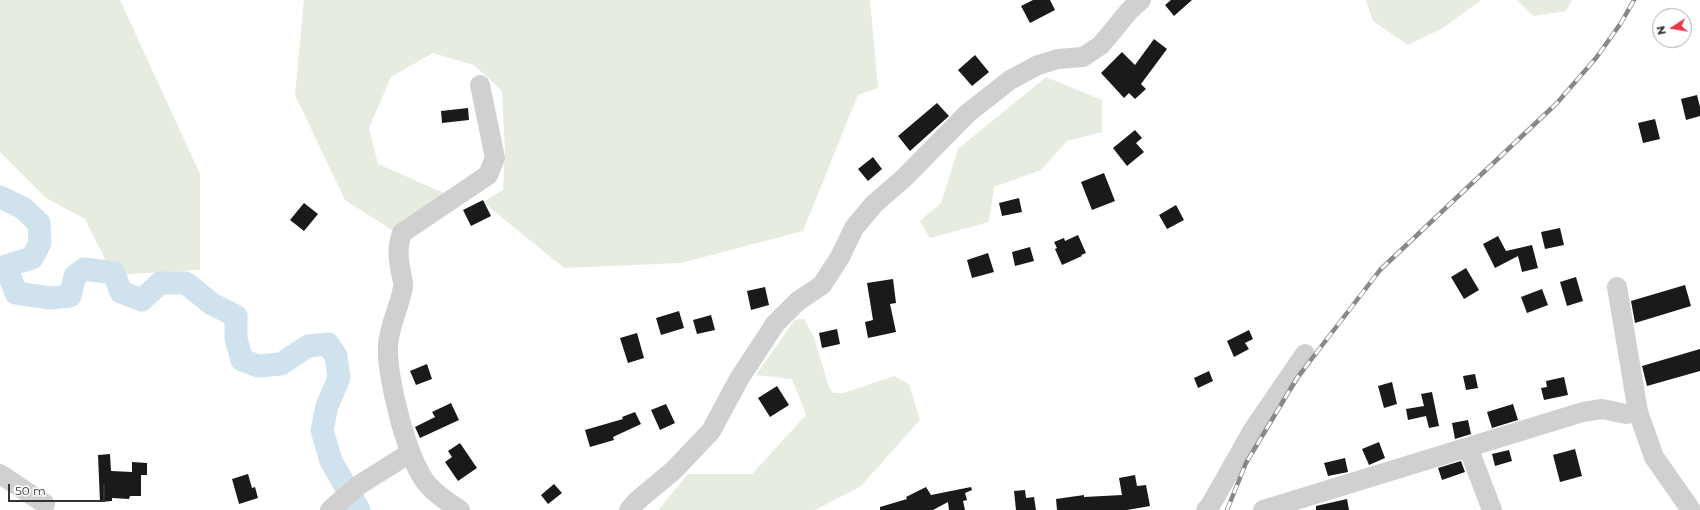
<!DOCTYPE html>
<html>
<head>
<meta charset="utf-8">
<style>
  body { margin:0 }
  #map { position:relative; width:1700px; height:510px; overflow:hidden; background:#fff; font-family:Montserrat,sans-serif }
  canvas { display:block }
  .north { position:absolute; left:1652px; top:8px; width:40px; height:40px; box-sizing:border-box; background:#fff; border:1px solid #adadad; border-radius:50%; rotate:258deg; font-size:11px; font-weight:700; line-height:16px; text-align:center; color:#333 }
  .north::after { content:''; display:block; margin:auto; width:14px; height:18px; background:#e63946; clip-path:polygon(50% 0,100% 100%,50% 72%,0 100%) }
  .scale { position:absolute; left:8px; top:484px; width:97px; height:18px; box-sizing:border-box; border:2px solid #333; border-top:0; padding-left:5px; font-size:12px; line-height:14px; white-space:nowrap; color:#333; -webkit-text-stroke:3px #fff; paint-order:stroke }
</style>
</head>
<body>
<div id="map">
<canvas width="1700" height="510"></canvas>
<div class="north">N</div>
<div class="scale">50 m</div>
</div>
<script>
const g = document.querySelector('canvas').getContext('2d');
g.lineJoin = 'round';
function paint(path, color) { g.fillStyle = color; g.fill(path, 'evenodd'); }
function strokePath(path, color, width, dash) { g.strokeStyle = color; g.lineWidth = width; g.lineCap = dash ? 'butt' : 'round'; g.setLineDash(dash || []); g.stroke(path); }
paint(new Path2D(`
  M 0,0 L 120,0 L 200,174 L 200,270 L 113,275 L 85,219 L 46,198 L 0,152 Z
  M 304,0 L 870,0 L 878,88 L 858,95 L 803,231 L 681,263 L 564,268 L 483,202 L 503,190 L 505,152 L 502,91 L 474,65 L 433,53 L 391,77 L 369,128 L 378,164 L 444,193 L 392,230 L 345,200 L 295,95 Z
  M 1366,0 L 1481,0 L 1443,28 L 1408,45 L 1373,21 Z
  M 1517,0 L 1572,0 L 1566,11 L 1533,16 Z
  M 1046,77 L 1102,100 L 1102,132 L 1067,141 L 1041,170 L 994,187 L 989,222 L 930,238 L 920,221 L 941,203 L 958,149 Z
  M 799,319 L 804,319 L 814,337 L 829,388 L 834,393 L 844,393 L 894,376 L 909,384 L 920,420 L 860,487 L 815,510 L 658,510 L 688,474 L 752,474 L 806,415 L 792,379 L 756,375 L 794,321 Z`), '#e6ecdf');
strokePath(new Path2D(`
  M 0,197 L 23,208 L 39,223 L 40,243 L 32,258 L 6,266 L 16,293 L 50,298 L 70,296 L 75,276 L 84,269 L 114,273 L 121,292 L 142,300 L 160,283 L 186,283 L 212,304 L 236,316 L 236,339 L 242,360 L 258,366 L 281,364 L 308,346 L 328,344 L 336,356 L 339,378 L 327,406 L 322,430 L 331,461 L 359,510`), '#cfe2ee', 23);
paint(new Path2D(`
  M 1033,0 L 1050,0 L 1055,10 L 1030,23 L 1021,6 Z
  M 1171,0 L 1192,0 L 1174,16 L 1165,5 Z
  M 1154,39 L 1167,49 L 1141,84 L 1146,89 L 1135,99 L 1129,93 L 1124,98 L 1101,73 L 1122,52 L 1135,65 Z
  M 975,55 L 989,72 L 972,86 L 958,70 Z
  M 1697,95 L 1700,107 L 1700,116 L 1686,120 L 1681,99 Z
  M 937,103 L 949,116 L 910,151 L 898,136 Z
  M 468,108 L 469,120 L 442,123 L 441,111 Z
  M 1655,119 L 1660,139 L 1643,143 L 1638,123 Z
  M 1135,130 L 1142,138 L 1136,143 L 1144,152 L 1127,166 L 1113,148 Z
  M 873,157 L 882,169 L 868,181 L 858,169 Z
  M 1104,173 L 1115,201 L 1092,210 L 1081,182 Z
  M 1019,198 L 1022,212 L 1002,216 L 999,203 Z
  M 483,200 L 491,216 L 471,226 L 463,210 Z
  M 304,203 L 318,214 L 304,231 L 290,220 Z
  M 1176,205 L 1184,220 L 1167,229 L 1159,215 Z
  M 1560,228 L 1564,245 L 1545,249 L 1541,232 Z
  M 1078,235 L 1086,253 L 1081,255 L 1082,256 L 1062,265 L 1055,249 L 1057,248 L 1054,242 L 1064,238 L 1065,241 Z
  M 1498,236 L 1506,251 L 1532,245 L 1538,268 L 1522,272 L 1518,256 L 1495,268 L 1483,244 Z
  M 1030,247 L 1034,261 L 1015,266 L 1012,252 Z
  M 988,253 L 994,272 L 972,278 L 967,260 Z
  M 1466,268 L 1479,290 L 1464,299 L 1451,277 Z
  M 1576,277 L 1583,301 L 1567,306 L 1560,282 Z
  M 893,279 L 896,303 L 890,304 L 896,332 L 868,338 L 865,322 L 873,320 L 867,283 Z
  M 1685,285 L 1691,306 L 1635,323 L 1631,301 Z
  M 765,287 L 769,305 L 751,310 L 747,291 Z
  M 1542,289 L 1548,305 L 1527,313 L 1521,297 Z
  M 679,311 L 684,328 L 661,335 L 656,318 Z
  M 711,315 L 715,330 L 697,334 L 693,320 Z
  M 837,329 L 840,344 L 822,348 L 819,333 Z
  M 1249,330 L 1253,339 L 1245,343 L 1249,349 L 1234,357 L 1227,341 Z
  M 637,333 L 644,358 L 628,363 L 620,338 Z
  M 1700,349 L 1700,371 L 1647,386 L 1642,366 Z
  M 427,364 L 432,379 L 416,385 L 410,371 Z
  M 1209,371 L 1213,381 L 1198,388 L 1194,378 Z
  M 1475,374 L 1478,388 L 1466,390 L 1463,376 Z
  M 1564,377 L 1568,395 L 1544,400 L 1541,388 L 1547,387 L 1546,381 Z
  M 1392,382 L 1397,404 L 1384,408 L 1378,386 Z
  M 777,386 L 789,405 L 770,417 L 758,398 Z
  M 1432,392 L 1439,426 L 1429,428 L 1426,416 L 1408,420 L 1406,409 L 1424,406 L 1421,394 Z
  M 451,403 L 459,420 L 420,438 L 415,427 L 435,417 L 432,412 Z
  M 666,404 L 675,423 L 660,430 L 651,410 Z
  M 1513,404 L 1518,420 L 1492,428 L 1487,412 Z
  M 635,412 L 641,424 L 613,437 L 614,440 L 590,447 L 585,430 L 623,419 L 622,417 Z
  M 1468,420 L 1471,434 L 1455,439 L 1452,423 Z
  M 1379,442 L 1385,458 L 1369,465 L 1362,449 Z
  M 460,443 L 477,468 L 458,481 L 445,462 L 452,457 L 448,451 Z
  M 1575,449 L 1582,476 L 1560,482 L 1553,455 Z
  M 1509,450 L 1512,461 L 1495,466 L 1492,454 Z
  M 110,454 L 111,471 L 132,472 L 132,462 L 147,463 L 147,475 L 141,475 L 141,496 L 130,496 L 129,499 L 112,498 L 112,501 L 100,502 L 98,455 Z
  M 1345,458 L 1348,472 L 1328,476 L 1324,463 Z
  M 1461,461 L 1465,472 L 1442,480 L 1438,468 Z
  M 248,474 L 252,488 L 255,487 L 258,498 L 239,504 L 232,479 Z
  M 1135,475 L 1137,486 L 1146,485 L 1150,506 L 1127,510 L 1057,510 L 1056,499 L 1084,495 L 1084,497 L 1122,495 L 1119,478 Z
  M 554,484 L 562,493 L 548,504 L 541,495 Z
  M 926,487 L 931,495 L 971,487 L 972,490 L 965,493 L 967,500 L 963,501 L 965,510 L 949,510 L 948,502 L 933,510 L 880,510 L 880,507 L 907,499 L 906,497 Z
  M 1025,490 L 1026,498 L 1034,497 L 1036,510 L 1016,510 L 1014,491 Z
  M 1347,499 L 1349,510 L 1316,510 L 1316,506 Z`), '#1a1a1a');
strokePath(new Path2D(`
  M 1617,287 L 1638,412 L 1654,457 L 1691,510
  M 1468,447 L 1492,510
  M 0,474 L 45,504
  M 330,510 L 359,485 L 410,453
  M 460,510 C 449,503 438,496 429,486 C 408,465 386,376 388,345 C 389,326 400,306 403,287 C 404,282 401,276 401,272 C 398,258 397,247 402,233 L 488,175 L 495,158 L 480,85
  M 629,510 L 637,501 L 674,470 L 711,431 L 739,379 L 775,324 L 798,301 L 822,285 L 840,257 L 854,228 L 874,204 L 904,178 L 968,113 L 1010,80 L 1038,65 L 1058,59 L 1083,57 L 1101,45 L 1129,11 L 1141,0
  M 1206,510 L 1210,506 L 1253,430 L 1305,354
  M 1263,510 L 1583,412 L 1602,409 L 1626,414 L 1638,412`), '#d0d0d0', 20);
const rail = new Path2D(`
  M 1227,510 L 1246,463 L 1297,378 L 1380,270 L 1557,103 L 1596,58 L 1621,23 L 1634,0`);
strokePath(rail, '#888', 4.5);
strokePath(rail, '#fff', 3, [9]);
</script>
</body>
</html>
